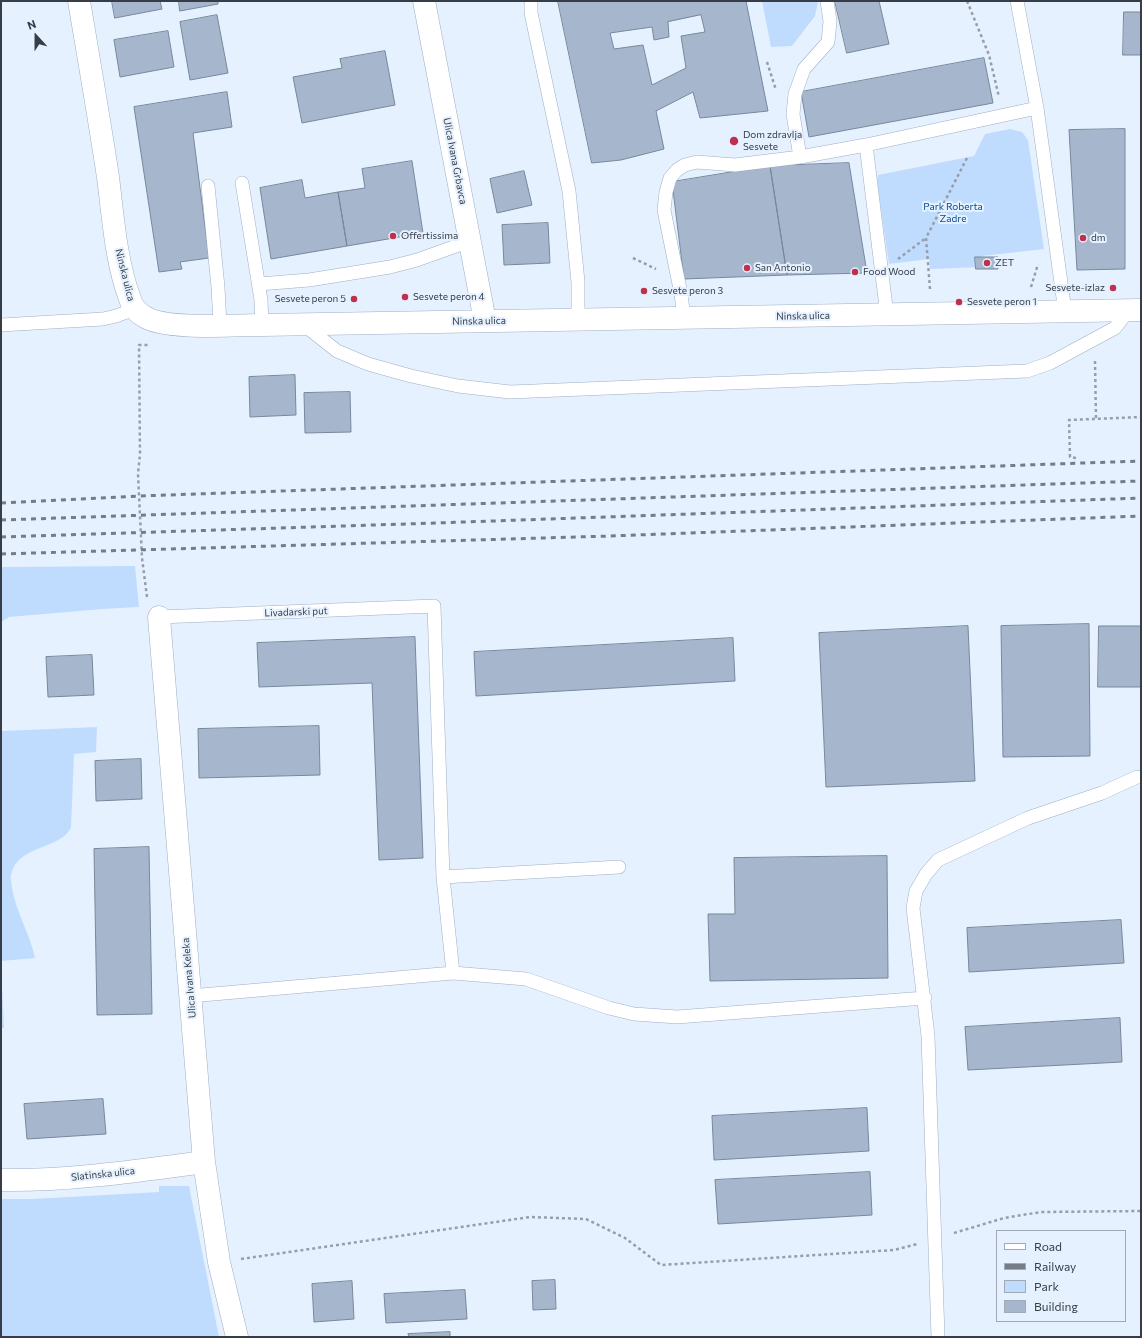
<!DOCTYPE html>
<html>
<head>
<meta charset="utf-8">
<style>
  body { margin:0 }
  #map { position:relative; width:1142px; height:1338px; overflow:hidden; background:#e6f1ff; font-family:Commissioner,sans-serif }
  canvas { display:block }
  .frame { position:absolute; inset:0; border:2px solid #363d46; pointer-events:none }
  .legend { position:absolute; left:996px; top:1230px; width:130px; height:92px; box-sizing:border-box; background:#e6f1ff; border:1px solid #a0a9b5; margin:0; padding:5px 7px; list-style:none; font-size:12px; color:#363d46 }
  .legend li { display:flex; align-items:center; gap:8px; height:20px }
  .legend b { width:20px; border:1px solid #a0a9b5 }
  .north { position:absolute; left:16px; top:16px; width:40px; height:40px; -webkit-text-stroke:3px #e6f1ff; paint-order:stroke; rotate:339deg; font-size:11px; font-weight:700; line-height:16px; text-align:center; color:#363d46 }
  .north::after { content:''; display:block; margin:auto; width:14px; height:18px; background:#363d46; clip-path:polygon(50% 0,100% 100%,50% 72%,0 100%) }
</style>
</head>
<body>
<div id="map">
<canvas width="1142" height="1338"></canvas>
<div class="frame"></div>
<ul class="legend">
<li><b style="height:5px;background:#fff"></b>Road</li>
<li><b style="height:5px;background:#747c87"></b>Railway</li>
<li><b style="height:11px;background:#bfdcfe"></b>Park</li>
<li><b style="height:11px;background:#a6b7cd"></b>Building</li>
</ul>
<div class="north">N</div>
</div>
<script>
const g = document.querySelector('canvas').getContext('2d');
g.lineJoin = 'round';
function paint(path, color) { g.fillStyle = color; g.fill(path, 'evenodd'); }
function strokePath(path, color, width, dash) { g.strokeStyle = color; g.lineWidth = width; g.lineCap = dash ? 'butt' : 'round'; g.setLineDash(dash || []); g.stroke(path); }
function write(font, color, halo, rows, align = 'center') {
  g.font = font + ' Commissioner,sans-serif'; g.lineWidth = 4; g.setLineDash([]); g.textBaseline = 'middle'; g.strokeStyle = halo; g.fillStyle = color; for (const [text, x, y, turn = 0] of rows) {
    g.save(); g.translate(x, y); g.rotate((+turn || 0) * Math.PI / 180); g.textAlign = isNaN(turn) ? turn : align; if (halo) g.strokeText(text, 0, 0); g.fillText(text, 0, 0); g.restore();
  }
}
paint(new Path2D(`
  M 762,1 L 818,1 L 818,2 L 815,16 L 792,46 L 771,47 Z
  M 1010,129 L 1022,132 L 1028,140 L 1044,249 L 982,256 L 981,267 L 930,269 L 929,259 L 889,264 L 877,182 L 878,175 L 974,156 L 985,134 Z
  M 135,566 L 139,607 L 102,609 L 9,617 L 1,622 L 1,567 Z
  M 97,727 L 96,752 L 74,754 L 71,827 C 62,850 17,844 11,875 C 10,879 12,884 12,888 C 16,912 30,934 35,958 L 1,961 L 1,731 Z
  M 1,963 L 4,1028 L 1,1028 Z
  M 159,1186 L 189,1186 L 219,1337 L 1,1337 L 1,1199 L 32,1199 L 159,1192 Z`), '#bfdcfe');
const building = new Path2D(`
  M 112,1 L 160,1 L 162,9 L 115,18 Z
  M 179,1 L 218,1 L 218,4 L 180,11 Z
  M 558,1 L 746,1 L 768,111 L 700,118 L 693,92 L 656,111 L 664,149 L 621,160 L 592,163 ZM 701,15 L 705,32 L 681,36 L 686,68 L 652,85 L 643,45 L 614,49 L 610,33 L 652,27 L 654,40 L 669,37 L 668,22 Z
  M 835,1 L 879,1 L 889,44 L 847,53 Z
  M 1124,12 L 1141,12 L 1141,55 L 1123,55 Z
  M 217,15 L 228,73 L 190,80 L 180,22 Z
  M 168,31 L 174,67 L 120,77 L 114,40 Z
  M 385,51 L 395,105 L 302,123 L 293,77 L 342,68 L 340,59 Z
  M 984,58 L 993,103 L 809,137 L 801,92 Z
  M 227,92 L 232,127 L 193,133 L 209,258 L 180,262 L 182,269 L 159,272 L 134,107 Z
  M 1125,129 L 1125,269 L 1077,270 L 1069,130 Z
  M 412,161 L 423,233 L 347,246 L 338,192 L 365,188 L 362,169 Z
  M 849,163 L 867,273 L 787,275 L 770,166 Z
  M 770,166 L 787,275 L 684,279 L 672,182 Z
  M 524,171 L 532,205 L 497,213 L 490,179 Z
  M 302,180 L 305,198 L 338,192 L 347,246 L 271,259 L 260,188 Z
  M 548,223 L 550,263 L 504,265 L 502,225 Z
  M 975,257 L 998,257 L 998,269 L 976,269 Z
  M 295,375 L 296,415 L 250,417 L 249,377 Z
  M 350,392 L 351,432 L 305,433 L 304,393 Z
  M 1089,624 L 1090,756 L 1003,757 L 1001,626 Z
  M 968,626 L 975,781 L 826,787 L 819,633 Z
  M 1099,626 L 1141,626 L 1141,687 L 1098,687 Z
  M 415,637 L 423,858 L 379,860 L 372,683 L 259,687 L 257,643 Z
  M 733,638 L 735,681 L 476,696 L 474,652 Z
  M 92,655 L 94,695 L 48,697 L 46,657 Z
  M 319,726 L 320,775 L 199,778 L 198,729 Z
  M 141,759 L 142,799 L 96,801 L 95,761 Z
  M 149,847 L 152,1014 L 97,1015 L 94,849 Z
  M 887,856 L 888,978 L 710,981 L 708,914 L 735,914 L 734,858 Z
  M 1121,920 L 1124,963 L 969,972 L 967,928 Z
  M 1120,1018 L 1122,1062 L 968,1070 L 965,1027 Z
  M 103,1099 L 106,1134 L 27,1139 L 24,1104 Z
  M 867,1108 L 869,1151 L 714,1160 L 712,1116 Z
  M 870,1172 L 872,1215 L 718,1224 L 715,1180 Z
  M 555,1280 L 556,1309 L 533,1310 L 532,1281 Z
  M 352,1281 L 354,1319 L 314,1322 L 312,1284 Z
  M 465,1290 L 467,1319 L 386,1323 L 384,1294 Z
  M 450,1332 L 450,1337 L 409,1337 L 408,1334 Z`);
paint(building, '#a6b7cd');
strokePath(building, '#77889c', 1);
const lane = new Path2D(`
  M 531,1 L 531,13 L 569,191 L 578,282 L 578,320
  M 1017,1 L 1037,108 L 1065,312
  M 800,157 L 793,114 L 795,94 L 804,69 L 828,42 L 830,21 L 827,1
  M 242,183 L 261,300 L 262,325
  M 208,186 L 218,287 L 220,325
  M 259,284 L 309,280 L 390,267 L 417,260 L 470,241
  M 887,315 L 866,145 L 1037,108
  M 684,318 L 681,294 L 664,210 L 666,192 L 670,178 L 677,170 L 685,165 L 697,162 L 735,165 L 800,157 L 866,145
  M 1,325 L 103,319 L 116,316 L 135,309
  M 304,325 L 337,351 L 368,364 L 411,376 L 458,386 L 510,392 L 1027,371 L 1050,363 L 1115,328 L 1128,311
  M 159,617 L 434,606 L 443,877 L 453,973 L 190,996
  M 443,877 L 619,867
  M 453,973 L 526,979 L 609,1008 L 634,1014 L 677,1017 L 925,998
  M 938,1337 L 928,1036 L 913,908 L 916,891 L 926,874 L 938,860 L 1028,818 L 1102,793 L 1137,777`);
const street = new Path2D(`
  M 79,1 C 89,60 99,118 108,177 C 113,217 116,262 130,299 C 132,307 138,313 145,317 C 166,330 235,325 262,325 L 1141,310
  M 424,1 L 485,321
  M 159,617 L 204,1162 L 219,1262 L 237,1337
  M 1,1180 C 69,1181 137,1171 204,1162`);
strokePath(lane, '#9dafc4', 14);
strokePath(street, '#9dafc4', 23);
strokePath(new Path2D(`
  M 967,1 L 989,55 L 999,97
  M 767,62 L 776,90
  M 633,258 L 656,269
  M 898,259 L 926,238
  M 1031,287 L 1038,264
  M 930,289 L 926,238 L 967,158
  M 1095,361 L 1096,419
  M 1076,458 L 1070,457 L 1069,420 L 1141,417
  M 147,597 L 142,558 L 138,474 L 140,454 L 139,345 L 148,345
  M 954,1233 L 1004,1218 L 1041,1212 L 1141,1211
  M 241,1259 L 530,1217 L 586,1219 L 625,1238 L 661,1265 L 894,1250 L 917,1244`), '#959ea9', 2.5, [3, 3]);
strokePath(lane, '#fff', 13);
strokePath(street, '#fff', 22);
strokePath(new Path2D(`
  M 1,503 L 139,496 L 1141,461
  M 1,520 L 1141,481
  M 1,537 L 436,523 L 1141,498
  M 1,554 L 610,536 L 1141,516`), '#747c87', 3, [5, 5]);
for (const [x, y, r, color] of [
  [734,141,5,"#bf2f4e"],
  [393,236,4,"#bf2f4e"],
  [1083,238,4,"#bf2f4e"],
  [987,263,4,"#bf2f4e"],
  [747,268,4,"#bf2f4e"],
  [855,272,4,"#bf2f4e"],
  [1113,288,4,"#bf2f4e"],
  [644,291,4,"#bf2f4e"],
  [405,297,4,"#bf2f4e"],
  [354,299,4,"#bf2f4e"],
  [959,302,4,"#bf2f4e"]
]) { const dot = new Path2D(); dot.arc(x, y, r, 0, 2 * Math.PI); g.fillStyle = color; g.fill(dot); strokePath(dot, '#e6f1ff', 1.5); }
write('10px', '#363d46', '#e6f1ff', [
  ["Dom zdravlja",743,135],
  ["Sesvete",743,147],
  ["Offertissima",401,236],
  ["dm",1091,238],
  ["ZET",995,263],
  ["San Antonio",755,268],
  ["Food Wood",863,272],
  ["Sesvete-izlaz",1105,288,"right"],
  ["Sesvete peron 3",652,291],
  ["Sesvete peron 4",413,297],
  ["Sesvete peron 5",346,299,"right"],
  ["Sesvete peron 1",967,302]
], 'left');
write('10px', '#363d46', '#e6f1ff', [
  ["Ulica Ivana Grbavca",455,161,79],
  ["Ninska ulica",125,275,76],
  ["Ninska ulica",803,316,-1],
  ["Ninska ulica",479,321,-1],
  ["Livadarski put",296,612,-2],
  ["Ulica Ivana Keleka",189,978,-95],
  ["Slatinska ulica",103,1174,-6]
]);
write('10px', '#024e94', '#e6f1ff', [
  ["Park Roberta",953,207],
  ["Zadre",953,219]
]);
</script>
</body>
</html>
